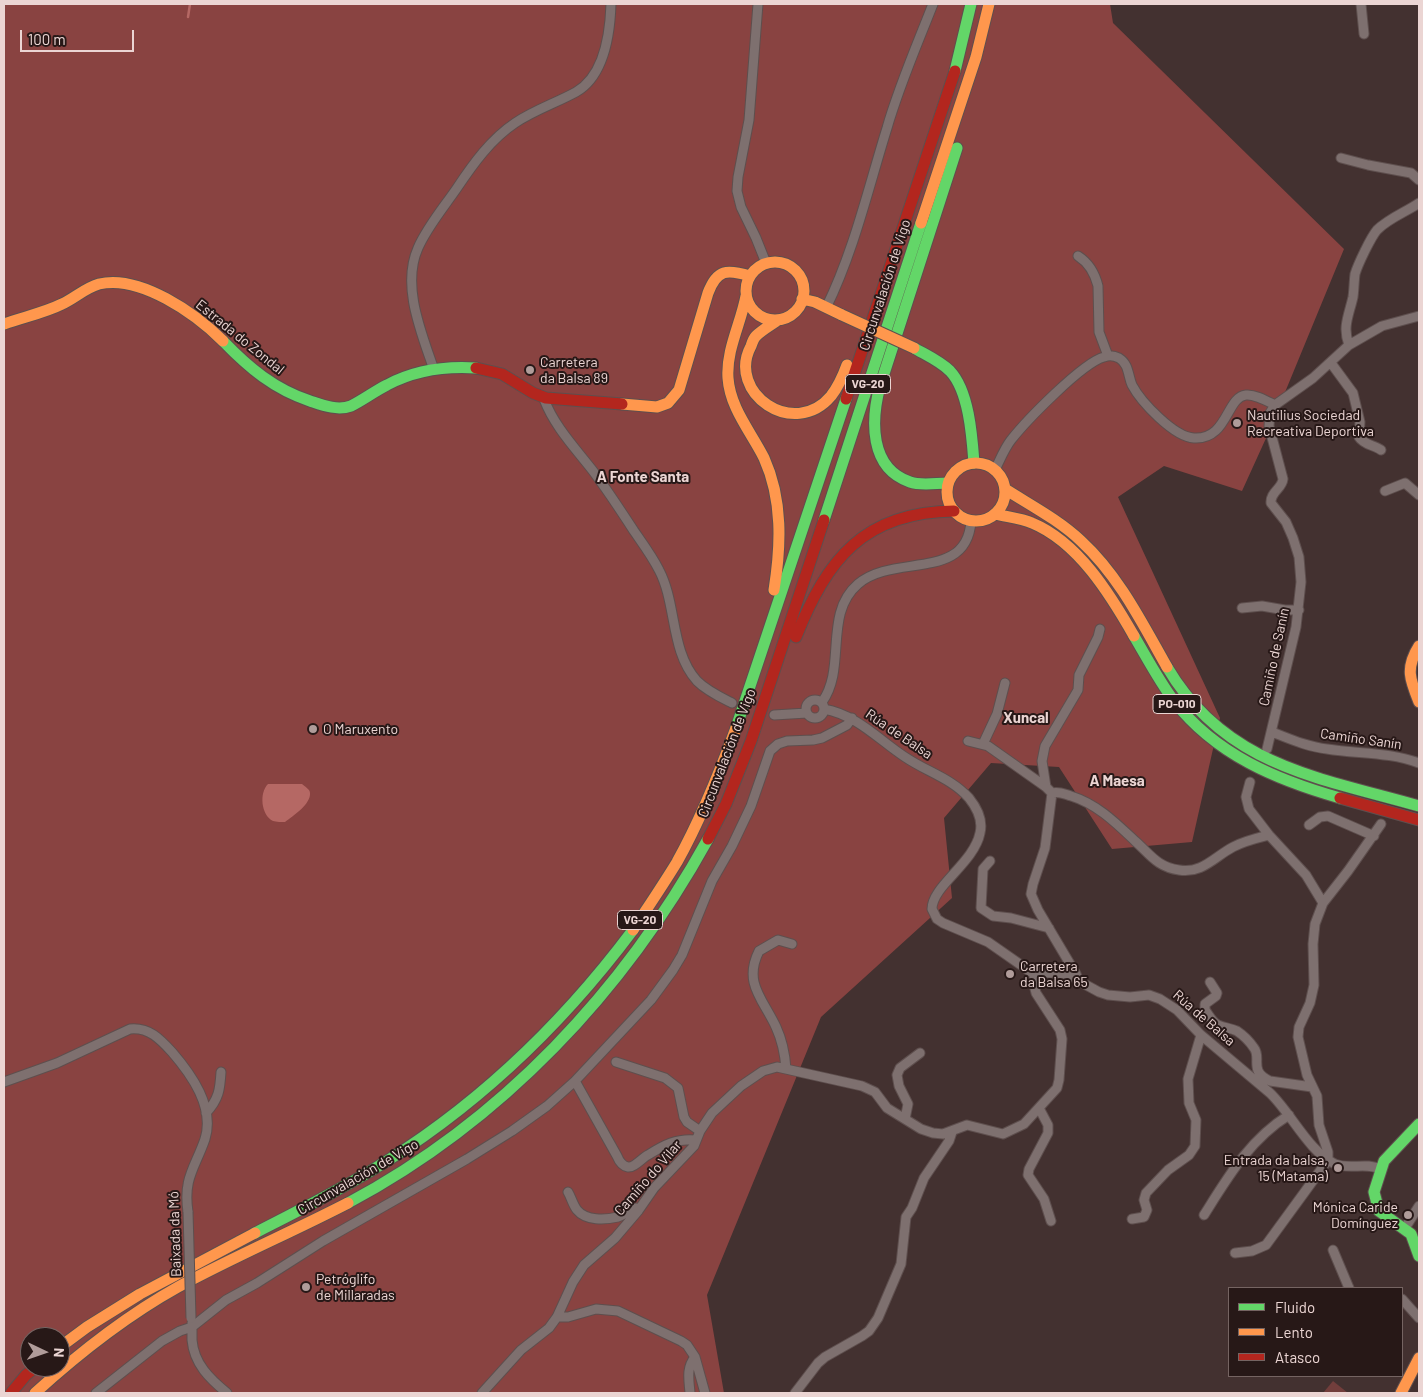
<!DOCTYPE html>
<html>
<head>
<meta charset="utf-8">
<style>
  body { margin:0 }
  #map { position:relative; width:1423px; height:1397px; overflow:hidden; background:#433130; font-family:Barlow,sans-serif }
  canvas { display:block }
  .frame { position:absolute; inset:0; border:5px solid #ebd5d3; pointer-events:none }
  .legend { position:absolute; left:1228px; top:1287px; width:175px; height:90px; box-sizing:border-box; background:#271817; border:1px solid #756462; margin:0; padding:6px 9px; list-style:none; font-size:15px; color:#ebd5d3 }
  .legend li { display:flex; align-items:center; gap:10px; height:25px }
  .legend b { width:25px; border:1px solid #756462 }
  .north { position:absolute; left:20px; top:1327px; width:50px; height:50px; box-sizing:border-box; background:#271817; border:1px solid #756462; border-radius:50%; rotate:93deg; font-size:14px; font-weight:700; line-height:20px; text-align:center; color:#ebd5d3 }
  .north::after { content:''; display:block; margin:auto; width:18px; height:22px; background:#b09c9a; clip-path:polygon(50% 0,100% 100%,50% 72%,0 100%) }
  .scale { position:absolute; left:20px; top:30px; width:114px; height:22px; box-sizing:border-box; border:2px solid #ebd5d3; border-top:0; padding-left:6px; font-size:15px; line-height:18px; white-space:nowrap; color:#ebd5d3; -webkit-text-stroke:4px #271817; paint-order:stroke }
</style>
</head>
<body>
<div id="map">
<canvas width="1423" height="1397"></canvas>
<div class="frame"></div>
<ul class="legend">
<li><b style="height:6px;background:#63d668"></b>Fluido</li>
<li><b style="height:6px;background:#ff974d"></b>Lento</li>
<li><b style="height:6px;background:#b3261e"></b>Atasco</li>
</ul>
<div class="north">N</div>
<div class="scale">100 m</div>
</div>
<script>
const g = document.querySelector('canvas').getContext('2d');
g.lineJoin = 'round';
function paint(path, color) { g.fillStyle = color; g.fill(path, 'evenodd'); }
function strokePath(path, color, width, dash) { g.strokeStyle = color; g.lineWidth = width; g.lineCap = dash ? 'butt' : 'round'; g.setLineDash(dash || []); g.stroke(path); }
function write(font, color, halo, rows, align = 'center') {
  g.font = font + ' Barlow,sans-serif'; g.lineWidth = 4; g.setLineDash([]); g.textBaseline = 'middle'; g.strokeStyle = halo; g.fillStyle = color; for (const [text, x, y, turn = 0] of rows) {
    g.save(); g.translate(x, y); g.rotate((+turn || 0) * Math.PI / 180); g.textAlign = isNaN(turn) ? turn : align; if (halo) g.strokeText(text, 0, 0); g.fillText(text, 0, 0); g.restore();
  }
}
paint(new Path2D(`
  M 1333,1381 L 1348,1393 L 1323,1393 Z`), '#723e3c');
paint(new Path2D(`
  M 4,4 L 1110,4 L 1113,23 L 1344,249 L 1267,436 L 1242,491 L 1164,466 L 1118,497 L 1220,718 L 1192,842 L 1112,849 L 1059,767 L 991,763 L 944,818 L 952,898 L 821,1017 L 707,1295 L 724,1393 L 4,1393 ZM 30,1337 L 60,1337 L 60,1367 L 30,1367 Z`), '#894341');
paint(new Path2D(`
  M 268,784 L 302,784 C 305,787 310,789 310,793 C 311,804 293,816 285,822 C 282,822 276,822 273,821 C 261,815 259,793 268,784 Z`), '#b56864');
strokePath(new Path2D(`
  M 188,17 L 190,4`), '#b56864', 2.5);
const street = new Path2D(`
  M 758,4 L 749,120 L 738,177 L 737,191 L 741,207 L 756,238 L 766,263
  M 1361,4 L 1364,34
  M 1341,158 L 1368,165 L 1411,173 L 1419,180
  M 1078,256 C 1089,263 1095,274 1098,286 L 1099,332 L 1108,356
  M 826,308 C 854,251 868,189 887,128 C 899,86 917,45 933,4
  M 1349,345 C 1342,327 1349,315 1353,297 C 1354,290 1354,282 1355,274 C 1358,264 1371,237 1377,230 C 1389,218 1406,212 1419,203
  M 1331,363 L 1353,393 L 1360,422 L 1359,437 C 1364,445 1374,445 1381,450
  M 434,370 C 422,334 401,286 418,248 C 427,227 444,207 457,188 C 473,164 491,139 515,123 C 534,110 556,103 576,92 C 604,76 610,34 611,4
  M 544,399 C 554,426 576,449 593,471 C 608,491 621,511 634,531 C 643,544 652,556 659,570 C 677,604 670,651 697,681 C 707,691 720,697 732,703
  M 995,470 C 1000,460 1004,449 1011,440 C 1026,421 1082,363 1104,357 C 1109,355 1115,356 1119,358 C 1129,364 1128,376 1132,385 C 1141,402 1174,437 1194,438 C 1228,440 1226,397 1246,395 C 1255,394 1267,401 1275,405
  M 1385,491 L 1405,483 L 1419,495
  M 1242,608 L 1262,606 L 1285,610 L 1299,610
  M 1100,629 L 1098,637 L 1079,675 L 1078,690 L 1045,746 L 1042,761 L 1046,787 L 1052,793 C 1059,791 1064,794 1071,796 C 1097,804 1116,823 1135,841 C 1150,854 1157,867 1179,870 C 1202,874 1214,857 1233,847 C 1244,841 1257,838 1269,835
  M806 709a9 9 0 1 1 18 0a9 9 0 1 1-18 0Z
  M 822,702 C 847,668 823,614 858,584 C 894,553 967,582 971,521
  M 824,709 C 857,715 879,740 905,757 C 927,772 951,778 969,798 C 977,808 983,821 980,833 C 974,863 932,886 932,909 L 937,919 L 943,923 L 988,942 L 1031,972 L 1066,974 L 1099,992 L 1108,995 L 1130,997 L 1149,995 L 1160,999 L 1177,1010 L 1201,1035 L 1270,1093 C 1291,1113 1309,1152 1335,1164 C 1350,1170 1366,1162 1380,1169
  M 774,715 L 807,713
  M 1272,732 C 1290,739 1308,747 1327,749 C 1359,754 1389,752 1419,763
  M 968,741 L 988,746 L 1046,787
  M 983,744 L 997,714 L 1005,683
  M 1267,749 L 1296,627 L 1301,582 L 1299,557 L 1293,538 L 1286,522 L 1271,503 C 1270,492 1282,489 1283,479 L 1269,426 L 1270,413 L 1275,405 L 1313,378 L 1349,345 L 1382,326 L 1419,316
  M 1250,782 L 1246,797 L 1249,809 L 1269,835 L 1306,875 L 1323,903
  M 1052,793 L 1045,848 L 1033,884 L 1031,894 L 1038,910 L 1076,974 L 1078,980
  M 1309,825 L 1320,817 L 1328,816 L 1374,836
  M 990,861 L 983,869 L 981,908 L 993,916 L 1011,918 L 1049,928
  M 1210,982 L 1217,993 L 1216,996 L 1205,1004 L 1205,1010 C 1209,1015 1212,1022 1218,1025 C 1224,1028 1231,1028 1237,1031 C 1243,1035 1250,1042 1254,1048 C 1262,1058 1248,1071 1270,1081 L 1312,1087
  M 616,1062 L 665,1078 L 678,1088 L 684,1117 L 687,1122 L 700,1131
  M 786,1069 C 785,1054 782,1040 776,1027 C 763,999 743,983 759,951 L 778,940 L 792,944
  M 575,1081 L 617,1156 C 619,1161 622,1166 628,1167 C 634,1168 642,1158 648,1155 C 664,1145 677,1138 696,1140
  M 4,1082 L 57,1063 L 130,1029 C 149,1027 160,1039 172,1052 C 191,1074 215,1107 205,1139 C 195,1168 183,1178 188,1212
  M 1039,1108 L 1048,1125 L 1048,1133 L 1029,1169 L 1028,1175 L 1044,1199 L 1051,1221
  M 206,1113 C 219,1099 220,1089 221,1072
  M 905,1119 L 908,1104 L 899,1086 L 897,1075 L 900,1068 L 920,1053
  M 1328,1160 L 1328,1152 L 1319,1125 L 1317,1096 L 1307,1075 L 1298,1037 L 1299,1027 L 1310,1003 L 1314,985 L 1313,944 L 1315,924 L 1323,903 L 1348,871 L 1381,824
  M 568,1192 C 571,1197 573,1205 577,1210 C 586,1221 605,1220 618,1217 C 624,1215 629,1210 636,1208 L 638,1211
  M 1204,1215 C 1228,1177 1250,1139 1289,1115
  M 1132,1219 L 1144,1217 L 1147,1210 L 1144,1200 L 1146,1193 L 1168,1170 L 1189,1155 L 1195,1146 L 1196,1120 L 1189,1103 L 1188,1079 L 1201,1035
  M 1405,1228 L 1419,1206
  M 1333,1250 L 1349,1288
  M 1235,1253 L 1252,1251 L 1266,1245 L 1328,1160
  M 1402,1299 L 1419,1318
  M 557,1317 L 568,1317 L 596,1309 L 618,1311 L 681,1341 L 687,1345 L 695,1357 C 686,1368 689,1380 690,1393
  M 192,1323 C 192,1329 192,1334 192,1340 C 194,1364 210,1379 227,1393
  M 695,1357 L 705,1393
  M 96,1393 L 162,1341 L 180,1331 L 192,1327 L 226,1300 L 257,1283 L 323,1241 L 467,1159 L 512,1131 L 547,1106 L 575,1081 L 651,1000 L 673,970 L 682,955 L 712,881 L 732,846 L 751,806 L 770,751 L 778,744 L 787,741 L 813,740 L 822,738 L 847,725 L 852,718
  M 482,1393 L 521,1350 L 549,1328 L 557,1317 L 573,1282 L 584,1265 L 615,1238 L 638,1211 L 654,1188 L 694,1146 L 700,1131 L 712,1113 L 741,1086 L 763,1071 L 777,1067 L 862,1086 L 875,1092 L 887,1108 L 921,1129 L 933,1133 L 943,1134 L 967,1125 L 1003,1134 L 1024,1124 L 1057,1088 L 1059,1080 L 1062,1039 L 1060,1030 L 1036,993 L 1034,985 L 1034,973
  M 795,1393 L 818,1363 L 825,1357 L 862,1336 L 869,1331 L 878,1318 L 901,1264 L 906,1217 L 912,1208 L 924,1178 L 949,1141 L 952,1132`);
const fast = new Path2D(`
  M 955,71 L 971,4
  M 223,341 C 249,368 274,389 310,401 C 322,405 337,411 351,406 C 363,400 375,391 387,385 C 415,370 445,366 476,368
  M 914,348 C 926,355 940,361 950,371 C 969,391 972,436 974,463
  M 948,483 C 936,483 921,486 910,482 C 869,468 871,420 880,386 L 957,148
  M 824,520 L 921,223
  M 1134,636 C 1147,658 1159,681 1174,701 C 1216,755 1277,780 1340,798
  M 1167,667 C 1225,766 1318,777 1419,806
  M 736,728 L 846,399
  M 1419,1124 L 1384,1161 L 1374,1192 L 1379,1211 L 1411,1234 L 1419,1256
  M 348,1203 C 502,1121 624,991 708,839
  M 255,1233 C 294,1213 332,1194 369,1172 C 473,1110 561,1026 633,930`);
const slow = new Path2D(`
  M 921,223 L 976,57 L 989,4
  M746 291a29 29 0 1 1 58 0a29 29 0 1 1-58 0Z
  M 746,296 C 741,323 726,350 728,378 C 730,408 751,432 764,458 C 783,500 781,546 774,590
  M 802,299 L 815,302 L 842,315
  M 778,320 C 771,325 762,330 756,336 C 754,338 752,343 751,346 C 726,393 794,440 831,396 C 838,387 843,376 847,365
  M 4,324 C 23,317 44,313 62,304 C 75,298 85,288 99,284 C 140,274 196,314 223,341
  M 622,404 L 657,407 L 668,403 L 679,390 L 708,293 C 717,269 727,269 750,276
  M947 492a29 29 0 1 1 58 0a29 29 0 1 1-58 0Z
  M 1005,489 C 1030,505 1059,520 1081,541 C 1119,576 1142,623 1167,667
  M 995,514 C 1007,517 1021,518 1032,523 C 1078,542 1110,594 1134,636
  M 1419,646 C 1405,668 1410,680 1419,702
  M 633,930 C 648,907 663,885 677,862 C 701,819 719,774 736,728
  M 60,1347 L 87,1327 L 140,1294 L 255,1233
  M 35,1393 C 79,1353 126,1316 178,1287 C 233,1257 292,1232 348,1203
  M 1401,1393 L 1419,1358`);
const jam = new Path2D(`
  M 476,368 L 502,374 L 533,393 L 546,398 L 622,404
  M 846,399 L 955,71
  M 796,637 C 827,559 864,512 954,511
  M 1340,798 L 1419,820
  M 708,839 L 726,804 L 751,741 L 824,520
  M 11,1393 L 26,1375 L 36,1367`);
strokePath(street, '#5e4f4e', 11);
strokePath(fast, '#5e4f4e', 13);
strokePath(slow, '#5e4f4e', 13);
strokePath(jam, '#5e4f4e', 13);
strokePath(street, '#7e706f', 9);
strokePath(fast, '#63d668', 11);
strokePath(slow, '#ff974d', 11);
strokePath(jam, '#b3261e', 11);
const streetBridge = new Path2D(`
  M 188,1212 L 191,1318`);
const slowBridge = new Path2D(`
  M 842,315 L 914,348`);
strokePath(streetBridge, '#5e4f4e', 11, []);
strokePath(slowBridge, '#5e4f4e', 13, []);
strokePath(streetBridge, '#7e706f', 9);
strokePath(slowBridge, '#ff974d', 11);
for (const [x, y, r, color] of [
  [530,370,5,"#b09c9a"],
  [1237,423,5,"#b09c9a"],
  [313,729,5,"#b09c9a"],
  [1010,974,5,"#b09c9a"],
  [1338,1168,5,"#b09c9a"],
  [1408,1215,5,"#b09c9a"],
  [306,1287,5,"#b09c9a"]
]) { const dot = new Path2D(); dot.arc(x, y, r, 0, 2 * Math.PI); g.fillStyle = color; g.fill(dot); strokePath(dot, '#271817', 2); }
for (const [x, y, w] of [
  [868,384,45],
  [1177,704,48],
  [640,920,45]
]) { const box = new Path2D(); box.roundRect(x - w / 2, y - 9.5, w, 19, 4); g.fillStyle = '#271817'; g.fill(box); strokePath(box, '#ebd5d3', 1); }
write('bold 12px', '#ebd5d3', null, [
  ["VG-20",868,384],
  ["PO-010",1177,704],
  ["VG-20",640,920]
]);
write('14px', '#ebd5d3', '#271817', [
  ["Circunvalación de Vigo",885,285,-72],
  ["Estrada do Zondal",240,337,39],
  ["Camiño de Sanín",1274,657,-78],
  ["Rúa de Balsa",899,734,34],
  ["Camiño Sanín",1361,739,8],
  ["Circunvalación de Vigo",727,753,-69],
  ["Rúa de Balsa",1204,1018,41],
  ["Circunvalación de Vigo",358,1177,-30],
  ["Camiño do Vilar",648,1178,-49],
  ["Baixada da Mó",175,1234,-92]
]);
write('14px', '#ebd5d3', '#271817', [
  ["Carretera",540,362],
  ["da Balsa 89",540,378],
  ["Nautilius Sociedad",1247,415],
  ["Recreativa Deportiva",1247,431],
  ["O Maruxento",323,729],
  ["Carretera",1020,966],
  ["da Balsa 65",1020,982],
  ["Entrada da balsa,",1328,1160,"right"],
  ["15 (Matama)",1328,1176,"right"],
  ["Mónica Caride",1398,1207,"right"],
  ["Domínguez",1398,1223,"right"],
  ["Petróglifo",316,1279],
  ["de Millaradas",316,1295]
], 'left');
write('bold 15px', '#ebd5d3', '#271817', [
  ["A Fonte Santa",643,477],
  ["Xuncal",1026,718],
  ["A Maesa",1117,781]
]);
</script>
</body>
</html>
